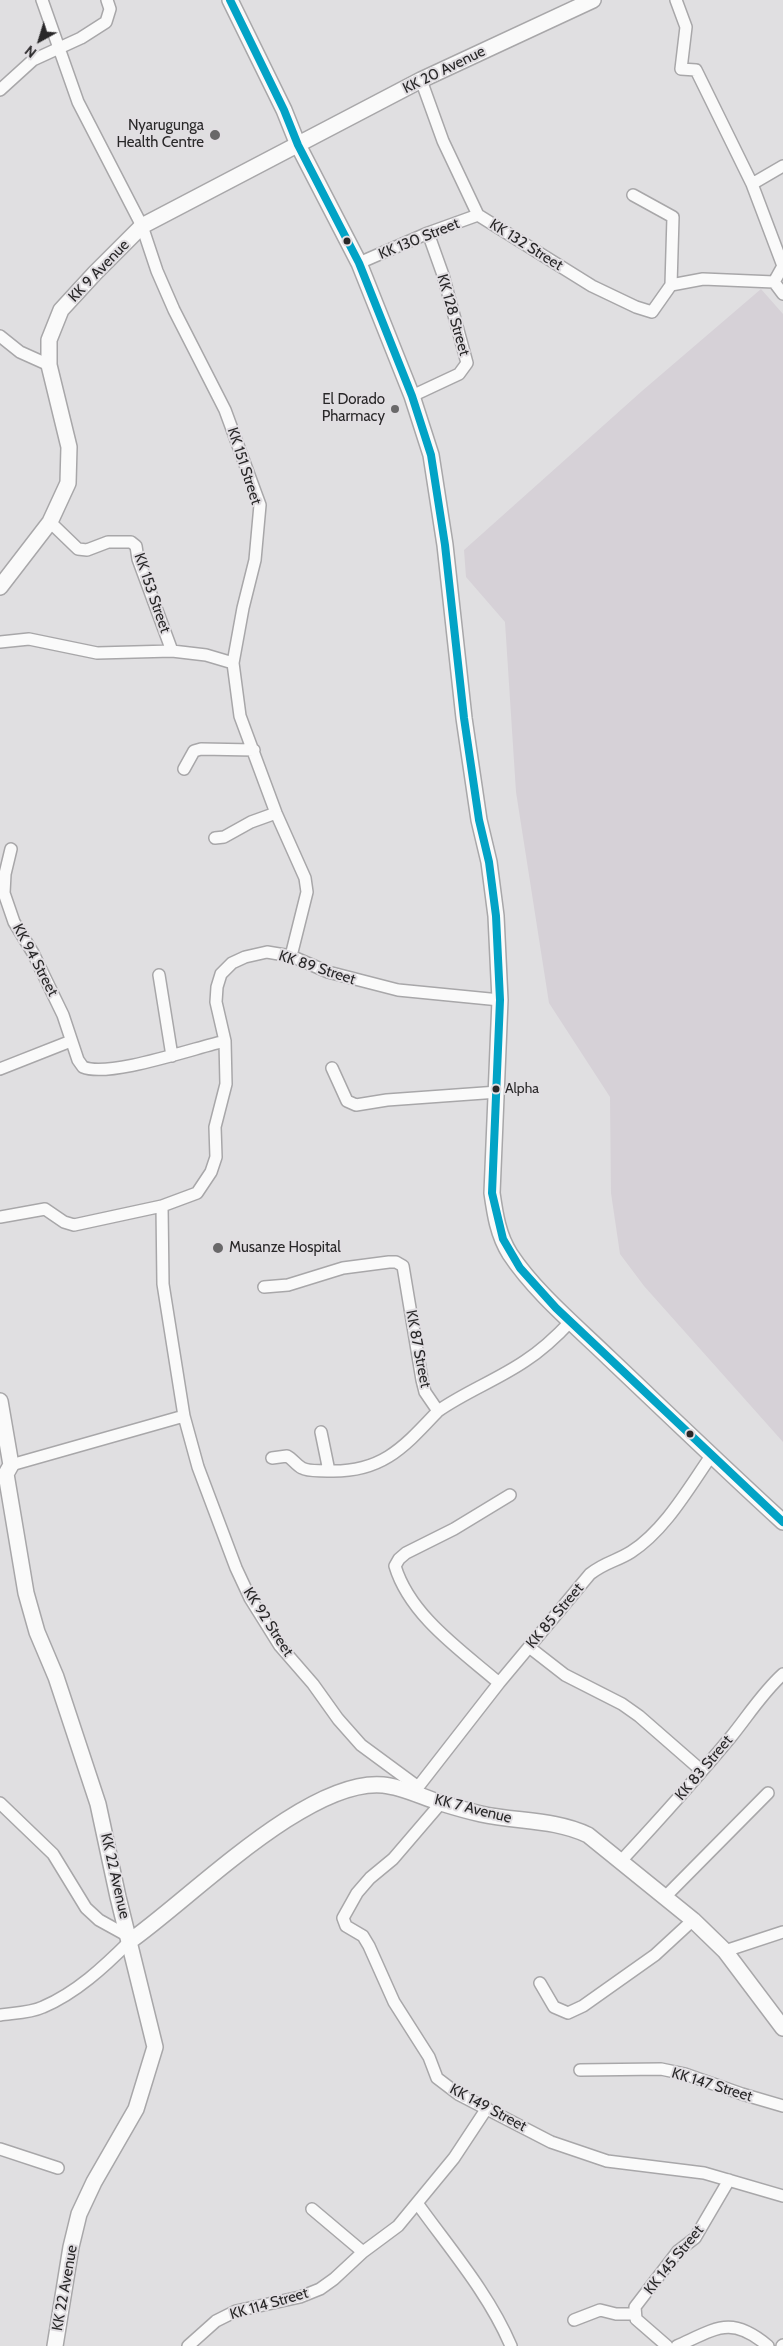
<!DOCTYPE html>
<html>
<head>
<meta charset="utf-8">
<style>
  body { margin:0 }
  #map { position:relative; width:783px; height:2346px; overflow:hidden; background:#e0dfe1; font-family:Cabin,sans-serif }
  canvas { display:block }
  .north { position:absolute; left:15px; top:15px; width:50px; height:50px; -webkit-text-stroke:4px #e1dee2; paint-order:stroke; rotate:219deg; font-size:14px; font-weight:700; line-height:20px; text-align:center; color:#292829 }
  .north::after { content:''; display:block; margin:auto; width:18px; height:22px; background:#292829; clip-path:polygon(50% 0,100% 100%,50% 72%,0 100%) }
</style>
</head>
<body>
<div id="map">
<canvas width="783" height="2346"></canvas>
<div class="north">N</div>
</div>
<script>
const g = document.querySelector('canvas').getContext('2d');
g.lineJoin = 'round';
function paint(path, color) { g.fillStyle = color; g.fill(path, 'evenodd'); }
function strokePath(path, color, width, dash) { g.strokeStyle = color; g.lineWidth = width; g.lineCap = dash ? 'butt' : 'round'; g.setLineDash(dash || []); g.stroke(path); }
function write(font, color, halo, rows, align = 'center') {
  g.font = font + ' Cabin,sans-serif'; g.lineWidth = 4; g.setLineDash([]); g.textBaseline = 'middle'; g.strokeStyle = halo; g.fillStyle = color; for (const [text, x, y, turn = 0] of rows) {
    g.save(); g.translate(x, y); g.rotate((+turn || 0) * Math.PI / 180); g.textAlign = isNaN(turn) ? turn : align; if (halo) g.strokeText(text, 0, 0); g.fillText(text, 0, 0); g.restore();
  }
}
paint(new Path2D(`
  M 761,289 L 783,314 L 783,1442 L 644,1286 L 620,1254 L 611,1193 L 610,1097 L 549,1003 L 516,792 L 505,622 L 466,577 L 464,550 L 642,391 Z`), '#d6d1d7');
const street = new Path2D(`
  M 42,0 L 78,102 L 142,226 L 157,271 L 174,310 L 225,410 L 260,505 L 255,560 L 243,608 L 233,663 L 240,716 L 276,813 L 305,878 L 307,892 L 291,956
  M 676,0 L 686,27 L 681,69 L 696,70 L 752,184 L 783,266 L 774,282
  M 421,80 L 443,141 L 478,215 L 592,286 L 636,307 L 652,312 L 671,285
  M 0,90 L 33,60 L 81,38 L 106,22 L 110,9 L 107,0
  M 752,184 L 783,166
  M 633,195 L 673,217 L 671,285 L 703,279 L 774,282 L 783,294
  M 359,263 L 428,233 L 478,215
  M 0,336 L 20,352 L 49,365
  M 412,396 L 459,374 L 467,363 L 443,275 L 428,233
  M 50,522 L 78,549 L 87,550 L 108,542 L 131,542 L 136,546 L 138,559 L 172,651 L 206,655 L 233,663
  M 0,642 L 29,639 L 97,653 L 172,651
  M 184,769 L 194,751 L 201,749 L 254,750
  M 215,838 L 224,837 L 251,822 L 276,813
  M 11,849 L 5,874 L 4,893 L 14,922 L 33,953 L 63,1015 L 78,1060 L 83,1067 C 109,1078 194,1048 225,1041
  M 159,975 L 172,1056
  M 332,1068 L 347,1101 L 356,1105 L 387,1100 L 498,1092
  M 0,1069 L 71,1041
  M 0,1217 L 45,1209 L 64,1222 L 74,1225 L 162,1206
  M 264,1287 L 288,1285 L 343,1268 L 389,1262 L 396,1262 L 403,1266 L 422,1380 L 425,1392 L 438,1411 C 465,1392 497,1380 525,1361 C 542,1350 557,1336 571,1321
  M 321,1432 L 329,1471
  M 272,1458 L 287,1456 C 293,1459 296,1465 302,1468 C 309,1472 320,1470 328,1471 C 382,1473 404,1447 438,1411
  M 11,1465 L 184,1416
  M 529,1647 L 565,1675 L 622,1704 L 639,1716 L 702,1771
  M 499,1683 C 462,1651 410,1616 395,1566 L 399,1559 L 406,1553 L 454,1529 L 510,1495
  M 418,1787 L 361,1745 L 338,1719 L 313,1684 L 280,1646 L 250,1598 L 236,1568 L 198,1467 L 184,1416 L 163,1284 L 162,1206 L 197,1193 L 211,1172 L 216,1157 L 215,1127 L 226,1084 L 225,1041 L 216,1002 L 217,987 L 221,974 L 232,963 L 245,957 L 267,952 L 291,956 L 328,972 L 398,990 L 500,1000
  M 416,1793 L 418,1787 L 499,1683 L 590,1574 C 605,1562 617,1561 631,1552 C 665,1530 688,1489 711,1456
  M 0,1803 L 53,1854 L 86,1908 L 99,1920 L 128,1936
  M 441,1803 L 393,1859 L 370,1878 L 357,1893 L 343,1918 L 346,1926 L 363,1936 L 369,1946 L 394,2002 L 429,2057 L 437,2078 L 458,2094 L 551,2142 L 607,2161 L 704,2173 L 783,2196
  M 621,1861 C 658,1821 695,1780 730,1738 C 748,1716 762,1693 783,1674
  M 665,1897 L 768,1793
  M 725,1951 L 783,1932
  M 540,1983 L 554,2007 L 568,2013 L 583,2006 L 655,1955 L 693,1920
  M 0,2015 C 13,2013 30,2013 43,2007 C 76,1993 104,1967 130,1941
  M 580,2070 L 661,2069 L 685,2074 L 742,2094 L 783,2106
  M 0,2149 L 58,2168
  M 417,2203 C 450,2249 489,2294 511,2346
  M 312,2209 L 363,2252
  M 574,2320 L 600,2310 L 616,2314 L 635,2314
  M 188,2346 L 216,2321 L 236,2311 L 300,2297 L 320,2289 L 334,2279 L 363,2252 L 398,2226 L 454,2158 L 487,2108
  M 667,2346 L 636,2319 L 635,2307 L 678,2251 L 695,2238 L 729,2180
  M 677,2346 C 717,2328 731,2315 768,2346
  M 782,2346 L 783,2345`);
const secondary = new Path2D(`
  M 230,0 L 284,110 L 298,145 L 359,263 L 412,396 L 431,455 L 445,545 L 464,718 L 479,820 L 489,862 L 496,916 L 500,1000 L 492,1193 C 495,1214 498,1235 510,1254 C 535,1292 576,1326 609,1358 C 667,1413 724,1468 783,1522
  M 0,587 L 50,522 L 68,483 L 69,447 L 49,365 L 49,340 L 61,310 L 95,273 L 142,226 L 421,80 L 593,0
  M 0,1401 L 11,1465 L 6,1474 L 26,1593 L 37,1632 L 56,1677 L 98,1804 L 118,1897 L 155,2047 L 136,2109 L 94,2182 L 79,2214 L 71,2247 L 55,2346
  M 130,1941 C 191,1898 308,1778 383,1785 C 403,1787 422,1797 441,1803 C 454,1807 468,1811 481,1814 C 517,1822 555,1819 588,1835 L 693,1920 L 725,1951 L 783,2028`);
strokePath(street, '#a8a7a9', 14);
strokePath(secondary, '#a8a7a9', 18);
strokePath(street, '#fafafa', 11);
strokePath(secondary, '#fafafa', 15);
strokePath(new Path2D(`
  M 230,0 L 284,110 L 298,145 L 359,263 L 412,396 L 431,455 L 445,545 L 464,718 L 479,820 L 489,862 L 496,916 L 500,1000 L 492,1193 L 503,1239 L 520,1268 L 556,1308 L 783,1522`), '#02a3c6', 8);
for (const [x, y, r, color] of [
  [215,135,6,"#696869"],
  [347,241,4.5,"#292829"],
  [395,409,5,"#696869"],
  [496,1089,4.5,"#292829"],
  [218,1248,6,"#696869"],
  [690,1434,4.5,"#292829"]
]) { const dot = new Path2D(); dot.arc(x, y, r, 0, 2 * Math.PI); g.fillStyle = color; g.fill(dot); strokePath(dot, '#e1dee2', 2); }
write('14px', '#292829', '#e1dee2', [
  ["Alpha",505,1089]
], 'left');
write('15px', '#292829', '#e1dee2', [
  ["KK 20 Avenue",444,70,-26],
  ["KK 130 Street",419,239,-22],
  ["KK 132 Street",526,245,32],
  ["KK 9 Avenue",99,271,-46],
  ["KK 128 Street",453,315,74],
  ["KK 151 Street",244,466,72],
  ["KK 153 Street",152,593,71],
  ["KK 94 Street",35,960,62],
  ["KK 89 Street",317,968,18],
  ["KK 87 Street",418,1349,79],
  ["KK 85 Street",555,1616,-50],
  ["KK 92 Street",268,1622,57],
  ["KK 83 Street",704,1768,-50],
  ["KK 7 Avenue",473,1809,14],
  ["KK 22 Avenue",115,1876,77],
  ["KK 147 Street",712,2085,17],
  ["KK 149 Street",488,2108,28],
  ["KK 145 Street",674,2260,-51],
  ["KK 22 Avenue",65,2288,-80],
  ["KK 114 Street",269,2304,-16]
]);
write('15px', '#292829', '#e1dee2', [
  ["Nyarugunga",204,126],
  ["Health Centre",204,143],
  ["El Dorado",385,400],
  ["Pharmacy",385,417],
  ["Musanze Hospital",229,1248,"left"]
], 'right');
</script>
</body>
</html>
